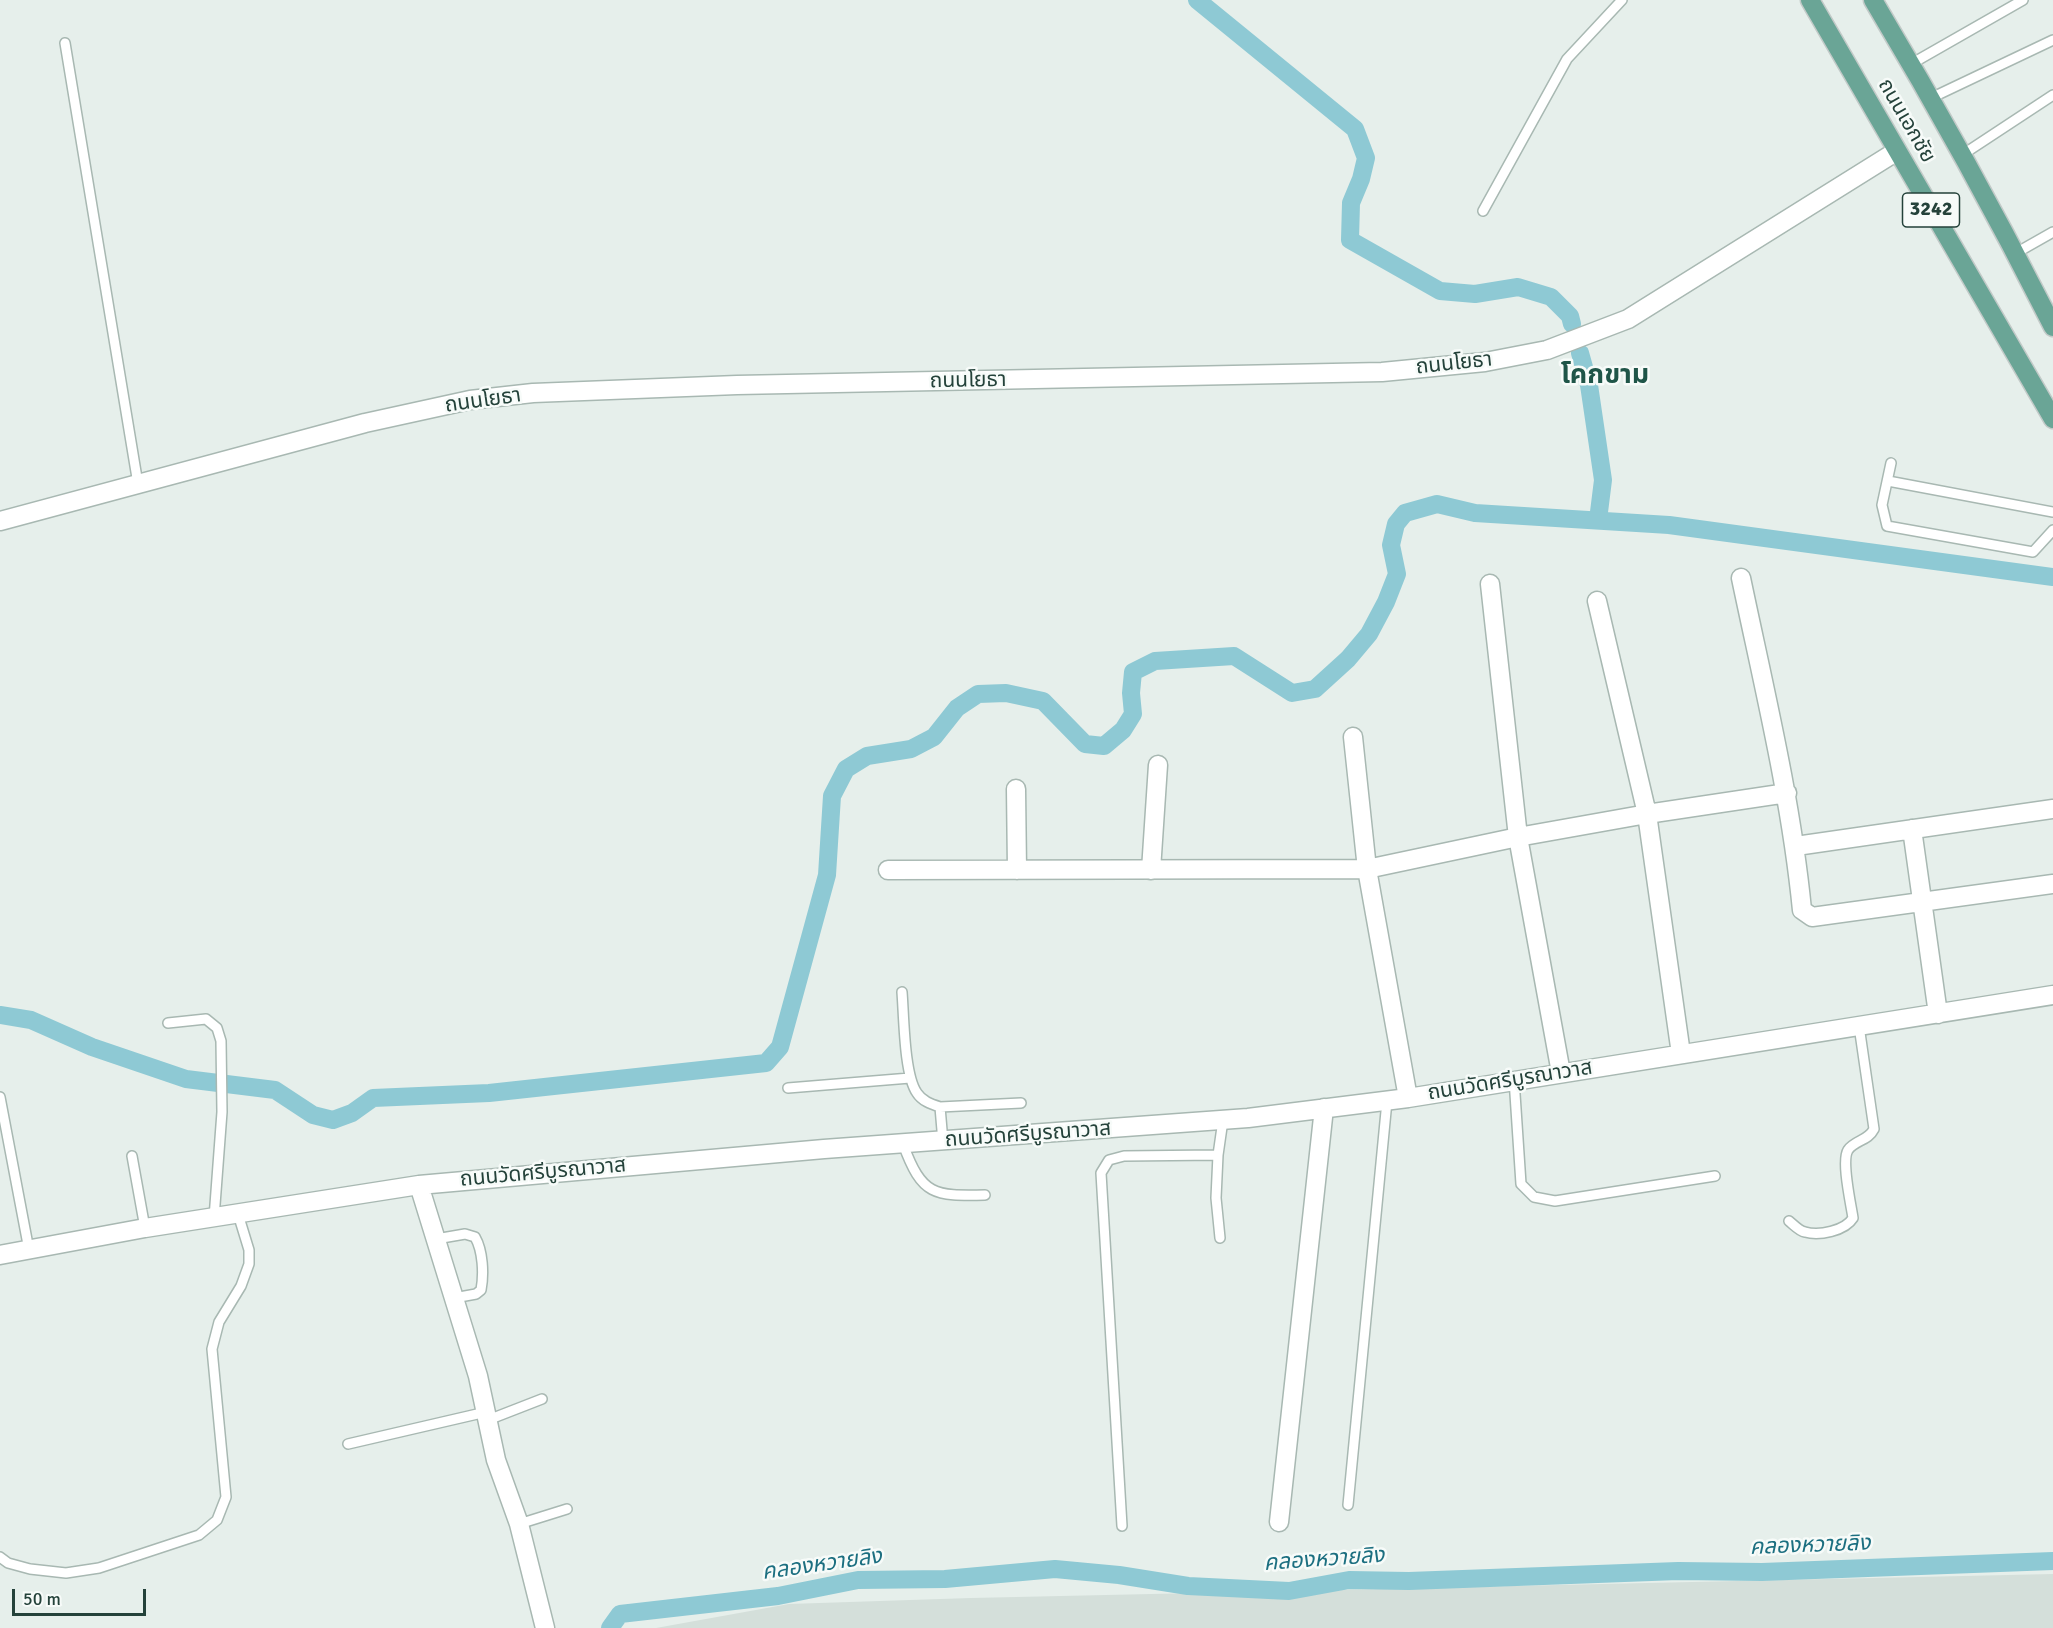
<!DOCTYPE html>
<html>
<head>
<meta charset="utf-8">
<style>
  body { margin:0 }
  #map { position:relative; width:2053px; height:1628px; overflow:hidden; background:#e6efeb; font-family:Signika,sans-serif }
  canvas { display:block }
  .scale { position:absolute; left:12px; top:1589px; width:134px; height:27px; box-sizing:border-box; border:3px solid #24423a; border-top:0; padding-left:8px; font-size:18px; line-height:21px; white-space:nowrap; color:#24423a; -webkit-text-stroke:4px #f7fbf9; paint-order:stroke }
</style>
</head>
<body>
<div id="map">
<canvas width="2053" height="1628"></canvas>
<div class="scale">50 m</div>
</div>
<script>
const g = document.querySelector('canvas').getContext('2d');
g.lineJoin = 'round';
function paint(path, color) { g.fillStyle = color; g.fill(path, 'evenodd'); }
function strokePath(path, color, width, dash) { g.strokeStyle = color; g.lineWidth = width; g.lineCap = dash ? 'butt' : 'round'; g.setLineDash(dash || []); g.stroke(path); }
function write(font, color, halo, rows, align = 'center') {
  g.font = font + ' Signika,"Noto Sans Thai",sans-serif'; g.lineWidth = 5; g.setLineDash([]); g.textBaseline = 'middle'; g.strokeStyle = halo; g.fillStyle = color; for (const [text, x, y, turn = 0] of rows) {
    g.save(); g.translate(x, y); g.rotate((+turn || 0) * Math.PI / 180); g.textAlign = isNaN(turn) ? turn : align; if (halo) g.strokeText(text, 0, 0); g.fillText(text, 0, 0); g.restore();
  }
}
paint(new Path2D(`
  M 2053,1574 L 2053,1628 L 656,1628 L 789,1604 L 971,1598 Z`), '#d4dfda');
strokePath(new Path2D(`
  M 1197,0 L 1355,129 L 1366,158 L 1361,179 L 1351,203 L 1350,240 L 1440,291 L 1475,294 L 1518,287 L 1551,297 L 1570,316 L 1572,324
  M 1580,353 L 1589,385 L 1603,480 L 1598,520
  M 0,1015 L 31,1020 L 92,1047 L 186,1079 L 275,1090 L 313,1115 L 333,1120 L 352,1113 L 373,1098 L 489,1093 L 766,1063 L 780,1047 L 827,875 L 832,796 L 846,769 L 867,756 L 911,749 L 934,737 L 957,708 L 978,694 L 1006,693 L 1043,701 L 1085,744 L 1104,746 L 1123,730 L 1133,714 L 1131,693 L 1133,672 L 1155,661 L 1234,656 L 1292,693 L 1315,689 L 1348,659 L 1369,634 L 1386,602 L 1397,574 L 1391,545 L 1396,524 L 1405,513 L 1437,504 L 1475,513 L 1669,525 L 2053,577
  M 610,1628 L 620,1614 L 778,1596 L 858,1580 L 945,1579 L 1055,1569 L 1119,1575 L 1188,1586 L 1289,1591 L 1349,1580 L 1409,1581 L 1678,1571 L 1762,1572 L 2053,1561`), '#8ec9d4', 18);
const lane = new Path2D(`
  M 65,43 L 138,484
  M 1911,64 L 2023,0
  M 1931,98 L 2053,40
  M 1962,155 L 2053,95
  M 1483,211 L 1567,59 L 1622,0
  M 2016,253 L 2053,232
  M 1891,463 L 1882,505 L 1887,526 L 2033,552 L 2053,530
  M 1888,481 L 2053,512
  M 902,992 C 904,1016 904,1075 917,1093 C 922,1101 931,1104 940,1107 L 943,1142
  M 168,1023 L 206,1019 L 217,1028 L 221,1041 L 222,1112 L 214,1218
  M 1514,1079 L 1521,1184 L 1534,1197 L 1555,1201 L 1715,1176
  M 788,1088 L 910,1078
  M 0,1097 L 29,1250
  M 940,1107 L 1021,1103
  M 903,1144 C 922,1196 934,1196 985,1195
  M 132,1156 L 145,1228
  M 1789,1221 C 1794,1225 1799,1231 1805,1232 C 1819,1236 1845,1231 1853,1218 C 1851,1204 1841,1161 1848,1150 C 1855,1140 1868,1141 1874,1129 L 1859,1026
  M 1220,1238 L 1216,1198 L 1218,1155 L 1223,1120
  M 436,1239 L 465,1234 L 475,1237 C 483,1251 484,1274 481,1290 L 476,1294 L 454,1298
  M 488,1420 L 542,1399
  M 348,1444 L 486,1412
  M 1348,1505 L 1387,1101
  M 519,1524 L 567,1509
  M 1122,1526 L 1101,1173 L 1109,1160 L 1124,1156 L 1218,1155
  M 0,1557 L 8,1563 L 30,1569 L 66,1573 L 99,1568 L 199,1535 L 217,1520 L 226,1497 L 212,1349 L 219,1322 L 241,1286 L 249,1264 L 249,1250 L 238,1214`);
const street = new Path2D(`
  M 0,521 L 365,423 L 470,400 L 533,393 L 737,385 L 1382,372 L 1485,362 L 1547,350 L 1628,319 L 1897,151
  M 1741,578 C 1764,688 1791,798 1802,910 L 1812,917 L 2053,884
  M 1490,584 L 1518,837 L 1561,1073
  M 1597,601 L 1647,814 L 1681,1054
  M 1353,737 L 1367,869 L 1408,1098
  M 1016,789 L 1017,870
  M 1912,829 L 1938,1014
  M 1796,846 L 2053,809
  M 888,870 L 1367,869 L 1518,837 L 1647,814 L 1787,793
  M 1151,870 L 1158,765
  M 419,1185 L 478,1376 L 496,1460 L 519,1524 L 545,1628
  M 0,1255 L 145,1228 L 419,1185 L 824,1149 L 1248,1118 L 1408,1098 L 2053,995
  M 1279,1522 L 1324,1108`);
const primary = new Path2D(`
  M 1810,0 L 2053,419
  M 1873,0 C 1937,107 1997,216 2053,327`);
strokePath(lane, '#a8b8b2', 12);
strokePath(street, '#a8b8b2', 21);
strokePath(primary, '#c2cac8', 21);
strokePath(lane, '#fff', 9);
strokePath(street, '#fff', 18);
strokePath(primary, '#6aa596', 18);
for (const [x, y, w] of [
  [1931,210,57]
]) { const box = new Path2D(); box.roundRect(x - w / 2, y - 17, w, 34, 4.5); g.fillStyle = '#f7fbf9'; g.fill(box); strokePath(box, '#24423a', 1.5); }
write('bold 20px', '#24423a', null, [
  ["3242",1931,210]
]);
write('21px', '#24423a', '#f7fbf9', [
  ["ถนนเอกชัย",1906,121,60],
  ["ถนนโยธา",1454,364,-6],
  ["ถนนโยธา",968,381,-1],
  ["ถนนโยธา",483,401,-8],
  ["ถนนวัดศรีบูรณาวาส",1510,1081,-9],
  ["ถนนวัดศรีบูรณาวาส",1028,1135,-4],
  ["ถนนวัดศรีบูรณาวาส",543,1173,-5]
]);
write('italic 22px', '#1c6f80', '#f7fbf9', [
  ["คลองหวายลิง",1810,1546,-2],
  ["คลองหวายลิง",1324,1560,-4],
  ["คลองหวายลิง",822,1565,-8]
]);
write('bold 27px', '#1f5548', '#f7fbf9', [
  ["โคกขาม",1605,376]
]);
</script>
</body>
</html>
